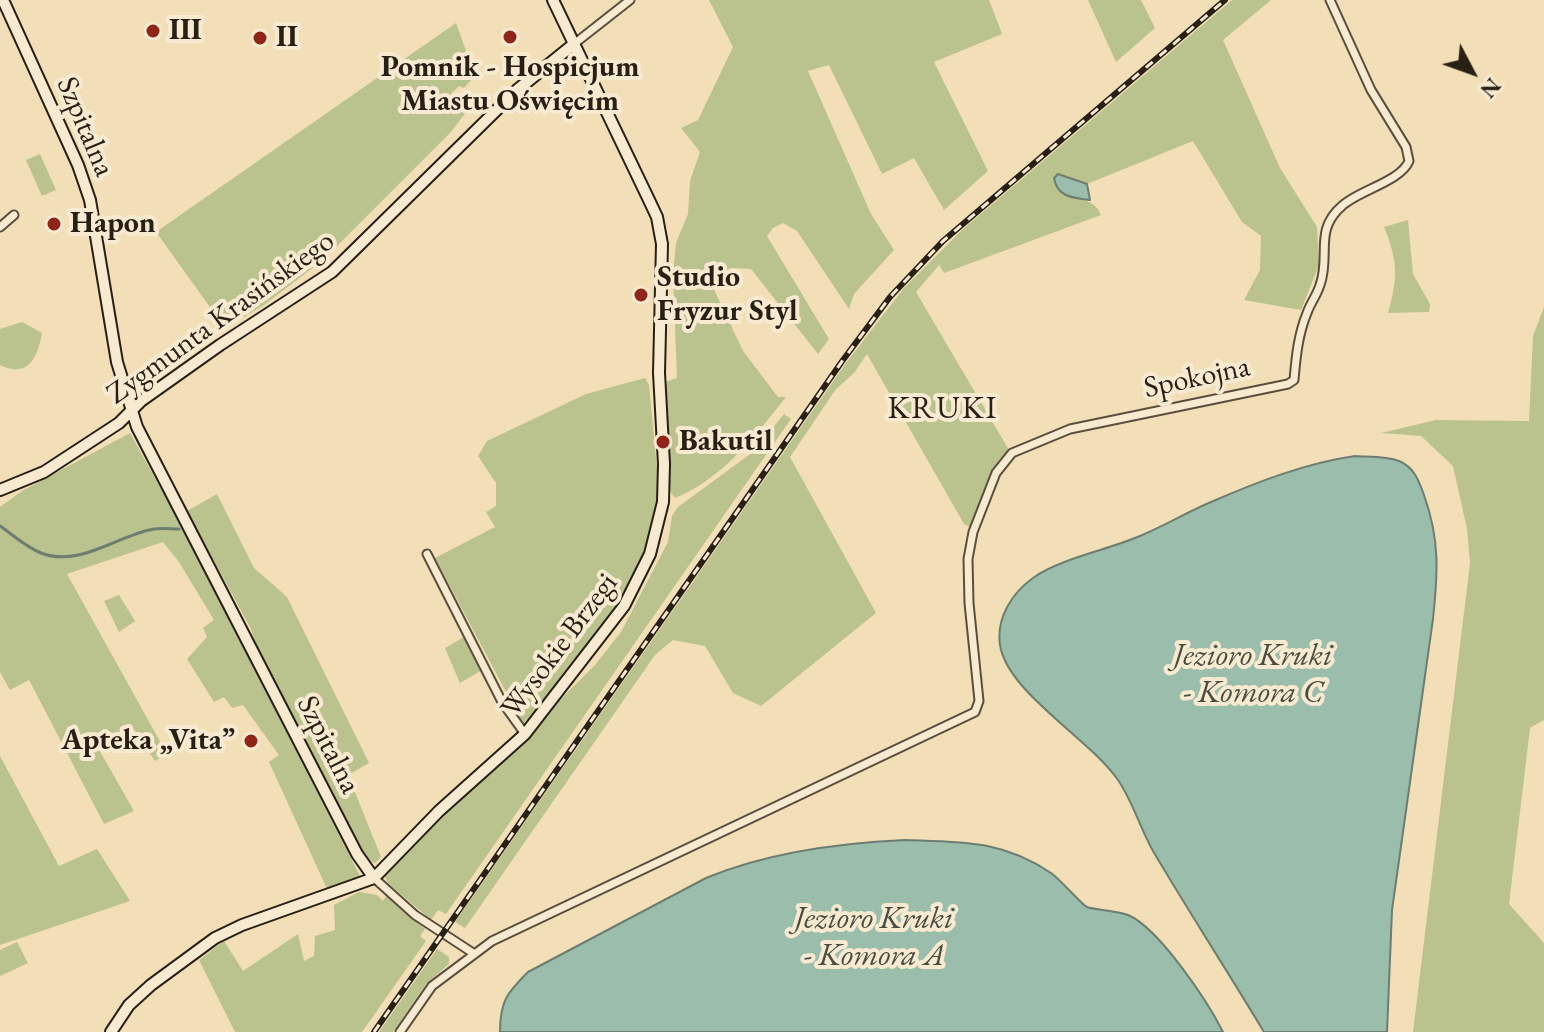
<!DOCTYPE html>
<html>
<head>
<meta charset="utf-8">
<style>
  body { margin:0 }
  #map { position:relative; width:1544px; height:1032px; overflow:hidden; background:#f2dfb7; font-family:"EB Garamond",serif }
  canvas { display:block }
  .north { position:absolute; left:1432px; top:32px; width:80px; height:80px; -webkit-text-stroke:6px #f7ead0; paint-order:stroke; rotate:131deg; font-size:22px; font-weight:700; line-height:32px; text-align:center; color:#281f15 }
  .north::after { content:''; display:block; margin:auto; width:28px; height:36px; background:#281f15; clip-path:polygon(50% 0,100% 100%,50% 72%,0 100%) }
</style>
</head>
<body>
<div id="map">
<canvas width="1544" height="1032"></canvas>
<div class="north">N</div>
</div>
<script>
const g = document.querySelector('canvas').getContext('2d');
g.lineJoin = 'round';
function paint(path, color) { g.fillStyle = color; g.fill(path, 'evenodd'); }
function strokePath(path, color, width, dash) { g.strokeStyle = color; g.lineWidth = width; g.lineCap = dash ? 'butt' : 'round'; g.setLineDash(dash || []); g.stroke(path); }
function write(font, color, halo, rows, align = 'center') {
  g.font = font + ' "EB Garamond",serif'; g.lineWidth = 8; g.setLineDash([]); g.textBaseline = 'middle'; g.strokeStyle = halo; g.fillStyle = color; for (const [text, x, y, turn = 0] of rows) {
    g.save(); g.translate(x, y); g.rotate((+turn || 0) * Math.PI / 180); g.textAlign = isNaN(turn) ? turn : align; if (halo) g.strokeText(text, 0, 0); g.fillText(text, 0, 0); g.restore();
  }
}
paint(new Path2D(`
  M 709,0 L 989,0 L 1002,34 L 934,62 L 988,171 L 944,210 L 914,158 L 882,174 L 829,65 L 808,71 L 871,214 L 894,250 L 854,294 L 849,309 L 797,231 L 783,223 L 773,228 L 767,236 L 829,339 L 818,354 L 751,269 L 731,268 L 709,279 L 743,351 L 778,397 L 786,397 C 755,436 722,479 675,498 L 669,490 L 662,383 L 677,378 L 673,276 L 676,243 L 688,214 L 690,181 L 700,152 L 681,128 L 698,120 L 733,47 Z
  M 1088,0 L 1141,0 L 1155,28 L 1116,62 Z
  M 1232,0 L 1271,0 L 1223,40 L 1280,168 L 1317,227 L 1319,265 L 1301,310 L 1244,300 L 1260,270 L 1261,236 L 1242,222 L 1193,141 L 1087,184 L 1057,174 L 1054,178 C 1060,208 1091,189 1101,215 L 944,273 L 939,265 L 916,292 L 1009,450 L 993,469 L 970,527 L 964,524 L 867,354 L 854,373 L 836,389 L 790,457 L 876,613 L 761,706 L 733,693 L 705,646 L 673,640 L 655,655 L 465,928 L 455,922 L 846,363 L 904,288 L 962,230 Z
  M 456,23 L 475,76 L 464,88 L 459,86 L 450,95 L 468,110 L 450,133 L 323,260 L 264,305 L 225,328 L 156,232 Z
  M 40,154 L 56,190 L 42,196 L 26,160 Z
  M 1408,220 L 1413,274 L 1430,304 L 1429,312 L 1388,313 C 1398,278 1398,261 1384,227 Z
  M 1544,307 L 1544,720 L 1530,728 L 1509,904 L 1544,943 L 1544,1032 L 1413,1032 L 1470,563 L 1467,529 L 1453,466 L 1421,436 L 1381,433 L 1436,420 L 1529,421 L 1533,336 Z
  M 22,322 L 42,333 C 38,356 29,379 0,365 L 0,329 Z
  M 645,378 L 649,385 L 662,521 L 632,598 L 523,724 L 435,558 L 495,527 L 486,512 L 496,506 L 496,483 L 478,456 L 487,441 L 586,394 Z
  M 784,414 L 791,419 L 446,914 L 438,910 L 431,920 L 388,883 L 384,875 L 595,665 L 621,632 L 668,542 L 672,516 L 678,507 L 753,452 Z
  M 130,433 L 176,516 L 361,878 L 328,891 L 269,762 L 279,755 L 243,705 L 232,708 L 224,697 L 214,702 L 187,659 L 207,637 L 203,628 L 214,620 L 179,562 L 163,542 L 67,574 L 167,754 L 155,761 L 130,724 L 98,748 L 134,811 L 104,824 L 29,680 L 10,690 L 0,672 L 0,507 L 22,491 Z
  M 217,494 L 254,568 L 287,597 L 369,763 L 348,775 L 381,857 L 375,863 L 370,861 L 359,848 L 258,652 L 251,629 L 187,511 Z
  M 119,595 L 135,621 L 119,632 L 104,601 Z
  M 464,637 L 482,670 L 460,683 L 445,648 Z
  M 0,756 L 59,866 L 97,849 L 130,901 L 0,945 Z
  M 359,892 L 377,895 L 383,901 L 386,896 L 425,929 L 420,936 L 426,941 L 362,1032 L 235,1032 L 199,960 L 224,941 L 243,971 L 298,934 L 304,961 L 314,956 L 315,936 L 335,930 L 334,905 Z
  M 17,942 L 28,963 L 0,976 L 0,950 Z
  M 437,949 L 449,957 L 449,964 L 426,984 L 393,1032 L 379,1032 Z`), '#bac28e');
const water = new Path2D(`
  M 1058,174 L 1087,184 L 1090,200 C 1073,198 1057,197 1054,178 Z
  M 1355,456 C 1370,457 1386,456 1399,461 C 1414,467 1419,481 1424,495 C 1440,540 1438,572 1433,619 L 1392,910 L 1387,1032 L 1264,1032 C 1228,972 1189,912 1153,851 C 1140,828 1133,802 1118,780 C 1090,739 1007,692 1000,645 C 996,618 1012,593 1033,578 C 1057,560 1106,550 1135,538 C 1161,528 1185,513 1211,502 C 1257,482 1306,463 1355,456 Z
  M 905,840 C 962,842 1002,840 1051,873 C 1060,879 1082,905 1087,907 C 1094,910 1116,910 1128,915 C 1159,928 1208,1002 1223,1032 L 500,1032 C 500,1001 507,993 528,972 L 706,878 C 768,852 839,843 905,840 Z`);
paint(water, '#9bbdac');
strokePath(water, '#6d7e70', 2);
strokePath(new Path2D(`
  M 0,526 C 13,535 26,547 41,553 C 79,568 118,535 154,529 C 162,528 171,529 179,529`), '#6d7e70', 3);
const street = new Path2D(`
  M 574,44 L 630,0
  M 0,227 L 14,215
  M 427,554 L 502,702 L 525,734
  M 374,878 L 415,915 L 473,953
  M 400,1032 L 432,986 L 492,941 L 975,712 L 979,701 L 969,603 L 968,559 L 973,532 L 996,473 L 1012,453 L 1070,429 L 1288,384 L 1294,380 C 1296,357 1298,335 1307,313 C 1310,304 1317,295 1320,285 C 1331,255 1313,230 1343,205 C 1360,190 1401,181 1409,161 L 1406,147 L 1371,90 L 1330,0`);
const secondary = new Path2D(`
  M 3,0 L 78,165 L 90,200 L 117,362 L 137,427 L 357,854 L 374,878
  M 0,490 L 44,472 L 119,423 L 141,401 L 220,345 L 332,272 L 517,90 L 574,44
  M 111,1032 L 129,1005 L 151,985 L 215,938 L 242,925 L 374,878 L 439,811 L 525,734 L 624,606 L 650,554 L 663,502 L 664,464 L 659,373 L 662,244 L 657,217 L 649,200 L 553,0`);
strokePath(street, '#5a4f3e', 11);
strokePath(secondary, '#281f15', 14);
strokePath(street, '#f7ead0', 7);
strokePath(secondary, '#f7ead0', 10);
const rail = new Path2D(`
  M 374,1032 L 843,360 L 890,297 L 943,241 L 1225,0`);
strokePath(rail, '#281f15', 6);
strokePath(rail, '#f7ead0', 3, [9]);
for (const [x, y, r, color] of [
  [153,31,8,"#8f2418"],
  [510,37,8,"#8f2418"],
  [260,38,8,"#8f2418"],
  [54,224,8,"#8f2418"],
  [641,295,8,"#8f2418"],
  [663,442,8,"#8f2418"],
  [251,741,8,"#8f2418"]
]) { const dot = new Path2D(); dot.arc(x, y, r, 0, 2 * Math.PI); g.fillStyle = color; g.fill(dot); strokePath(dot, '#f7ead0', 3); }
write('bold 30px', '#281f15', '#f7ead0', [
  ["III",169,31],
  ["II",276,38],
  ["Pomnik - Hospicjum",510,68,"center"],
  ["Miastu Oświęcim",510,102,"center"],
  ["Hapon",70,224],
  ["Studio",657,278],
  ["Fryzur Styl",657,312],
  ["Bakutil",679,442],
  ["Apteka „Vita”",235,741,"right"]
], 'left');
write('30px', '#281f15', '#f7ead0', [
  ["Szpitalna",85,127,67],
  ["Zygmunta Krasińskiego",221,318,-36],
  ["Spokojna",1197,378,-12],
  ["Wysokie Brzegi",560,646,-53],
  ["Szpitalna",328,745,63]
]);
g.letterSpacing = '2px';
write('32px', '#281f15', '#f7ead0', [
  ["KRUKI",943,409]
]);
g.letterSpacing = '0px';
write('italic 32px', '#4a4e42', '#f7ead0', [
  ["Jezioro Kruki",1253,656],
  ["- Komora C",1253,693],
  ["Jezioro Kruki",874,919],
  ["- Komora A",874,956]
]);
</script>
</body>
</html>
